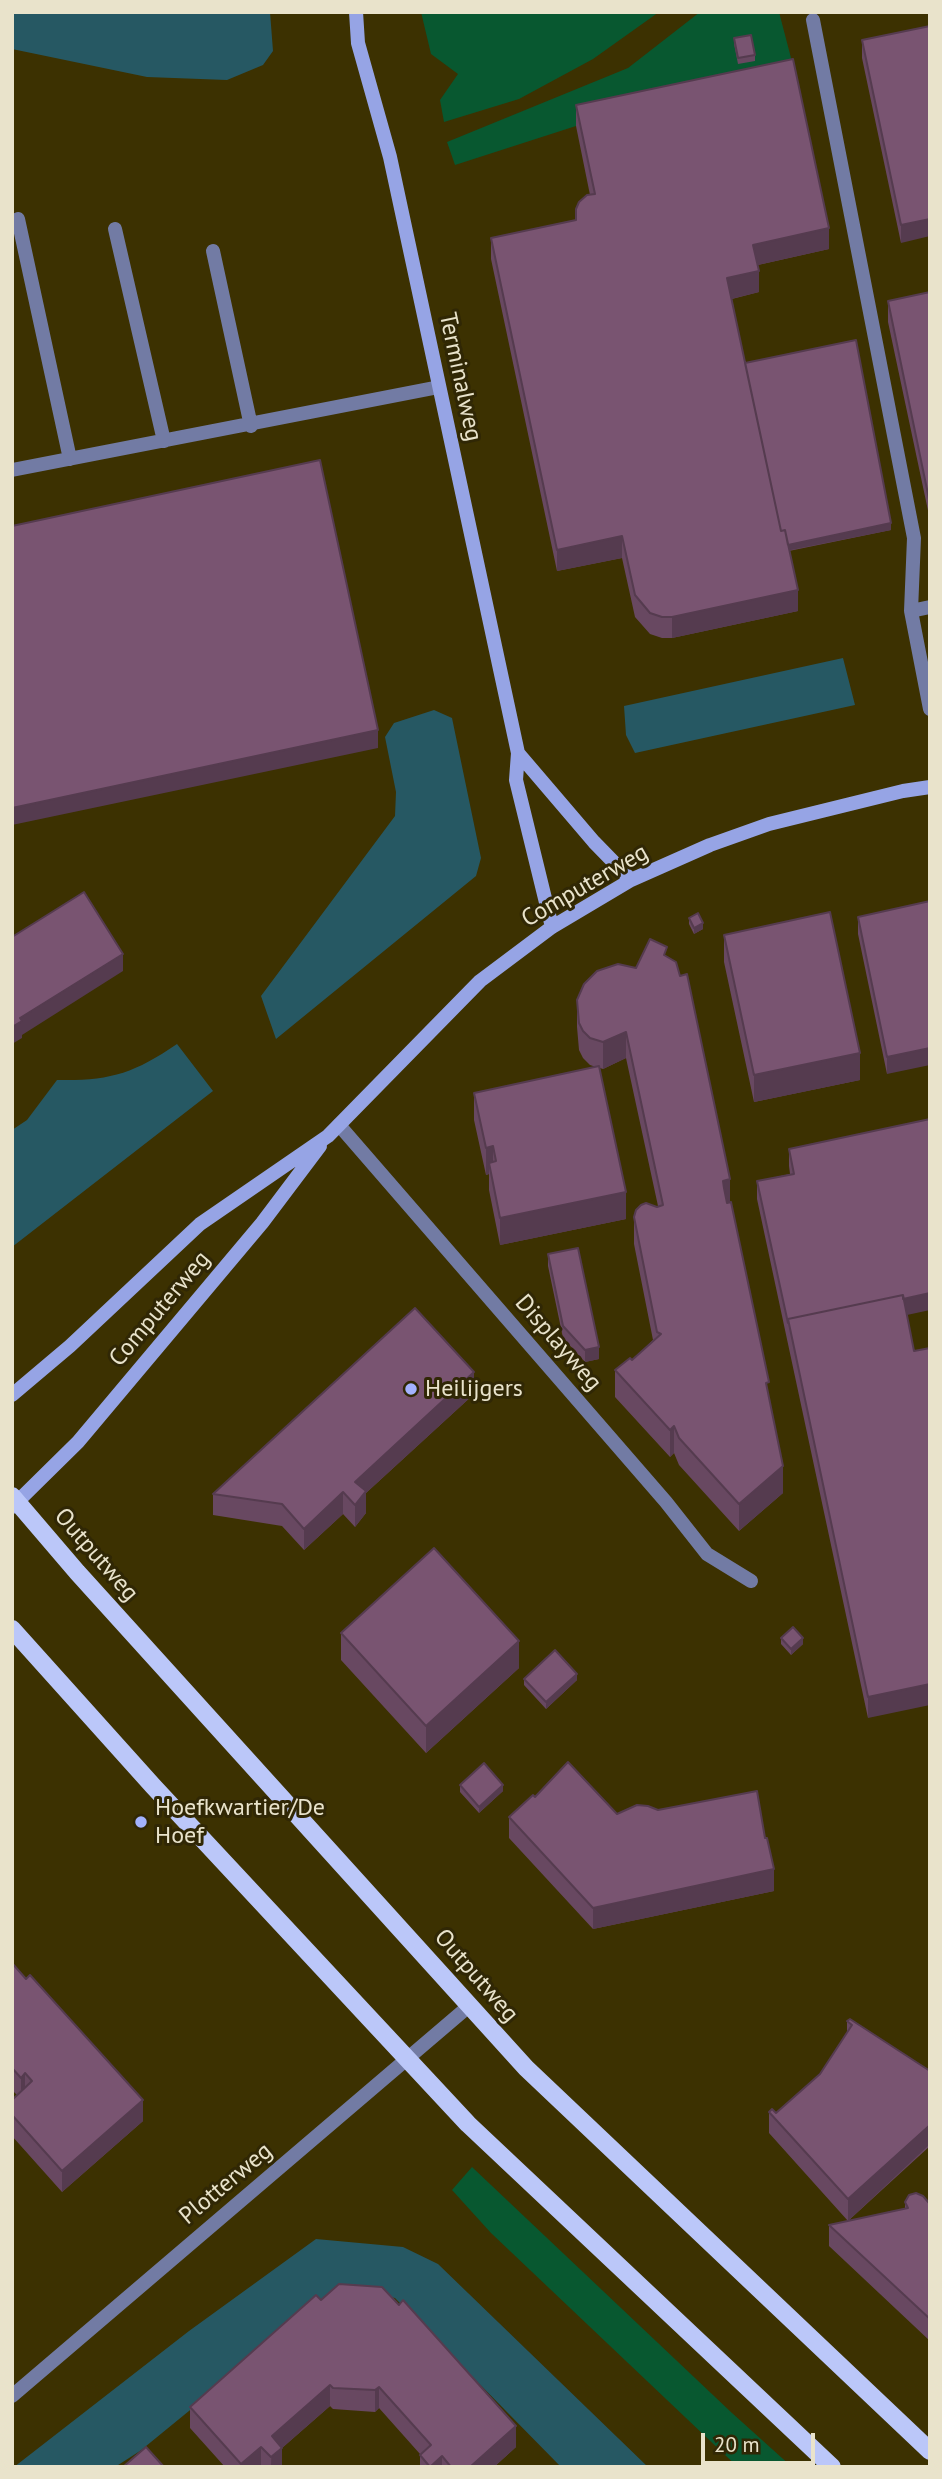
<!DOCTYPE html>
<html>
<head>
<meta charset="utf-8">
<style>
  body { margin:0 }
  #map { position:relative; width:942px; height:2479px; overflow:hidden; background:#3c3101; font-family:"PT Sans",sans-serif }
  canvas { display:block }
  .frame { position:absolute; inset:0; border:14px solid #e9e3cb; pointer-events:none }
  .scale { position:absolute; left:701px; top:2433px; width:114px; height:32px; box-sizing:border-box; border:4px solid #e9e3cb; border-top:0; padding-left:9px; font-size:21px; line-height:24px; white-space:nowrap; color:#e9e3cb; -webkit-text-stroke:5px #302705; paint-order:stroke }
</style>
</head>
<body>
<div id="map">
<canvas width="942" height="2479"></canvas>
<div class="frame"></div>
<div class="scale">20 m</div>
</div>
<script>
const g = document.querySelector('canvas').getContext('2d');
g.lineJoin = 'round';
function paint(path, color) { g.fillStyle = color; g.fill(path, 'evenodd'); }
function strokePath(path, color, width, dash) { g.strokeStyle = color; g.lineWidth = width; g.lineCap = dash ? 'butt' : 'round'; g.setLineDash(dash || []); g.stroke(path); }
function write(font, color, halo, rows, align = 'center') {
  g.font = font + ' "PT Sans",sans-serif'; g.lineWidth = 6; g.setLineDash([]); g.textBaseline = 'middle'; g.strokeStyle = halo; g.fillStyle = color; for (const [text, x, y, turn = 0] of rows) {
    g.save(); g.translate(x, y); g.rotate((+turn || 0) * Math.PI / 180); g.textAlign = isNaN(turn) ? turn : align; if (halo) g.strokeText(text, 0, 0); g.fillText(text, 0, 0); g.restore();
  }
}
paint(new Path2D(`
  M 421,12 L 659,12 L 593,59 L 519,99 L 444,122 L 440,100 L 458,74 L 431,54 Z
  M 700,12 L 779,12 L 796,77 L 576,126 L 455,165 L 447,142 L 628,68 Z
  M 472,2167 L 732,2413 L 792,2467 L 738,2467 L 725,2455 L 491,2233 L 452,2190 Z`), '#085830');
paint(new Path2D(`
  M 12,12 L 270,12 L 273,51 L 263,65 L 227,80 L 147,77 L 12,49 Z
  M 843,658 L 855,705 L 635,753 L 626,735 L 624,706 Z
  M 434,710 L 452,718 L 481,858 L 476,876 L 276,1039 L 261,996 L 395,816 L 396,792 L 385,737 L 394,723 Z
  M 177,1044 L 213,1091 L 12,1247 L 12,1130 L 27,1120 L 57,1080 C 109,1081 133,1074 177,1044 Z
  M 316,2239 L 403,2247 L 438,2264 L 648,2467 L 561,2467 L 395,2298 L 356,2290 L 337,2290 L 140,2451 L 115,2467 L 14,2467 L 189,2331 Z`), '#265863');
strokePath(new Path2D(`
  M 813,20 L 914,538 L 911,611
  M 18,219 L 70,459
  M 115,229 L 164,441
  M 213,251 L 251,426
  M 12,470 L 439,387
  M 930,607 L 911,611 L 930,709`), '#727ba4', 14);
strokePath(new Path2D(`
  M 339,1125 L 666,1502 L 707,1554 L 751,1581
  M 12,2396 L 469,2006`), '#727ba4', 14);
strokePath(new Path2D(`
  M 356,12 L 358,43 L 390,157 L 518,753 L 516,780 L 552,927
  M 518,753 L 594,842 L 631,880
  M 12,1395 L 70,1346 L 200,1224 L 328,1136 L 480,981 L 552,927 L 631,880 L 710,845 L 769,824 L 903,791 L 930,787
  M 12,1507 L 78,1442 L 262,1223 L 320,1146`), '#96a4e5', 14);
strokePath(new Path2D(`
  M 12,1496 L 77,1572 L 526,2068 L 930,2451
  M 12,1629 L 153,1786 L 468,2124 L 832,2467`), '#bbc7f9', 18);
paint(new Path2D(`
  M 930,26 L 901,243 L 862,58 L 862,40 Z
  M 734,38 L 755,55 L 755,61 L 738,64 L 734,44 Z
  M 576,105 L 829,249 L 758,265 L 759,292 L 732,299 L 745,363 L 891,530 L 789,551 L 798,611 L 672,638 L 662,638 L 650,634 L 635,617 L 622,558 L 557,571 L 491,259 L 491,238 L 576,220 L 576,209 L 590,195 L 576,126 Z
  M 930,292 L 930,520 L 888,322 L 888,301 Z
  M 930,901 L 887,1074 L 858,934 L 858,917 Z
  M 689,918 L 703,929 L 694,934 L 689,924 Z
  M 724,935 L 860,1080 L 754,1102 L 724,962 Z
  M 667,957 L 730,1202 L 769,1398 L 783,1493 L 739,1531 L 679,1465 L 674,1453 L 670,1457 L 615,1397 L 615,1370 L 632,1360 L 653,1340 L 634,1244 L 634,1217 L 658,1206 L 626,1058 L 603,1069 L 600,1068 L 626,1219 L 500,1245 L 489,1190 L 489,1174 L 486,1175 L 474,1120 L 474,1093 L 596,1067 L 590,1065 L 583,1058 L 579,1050 L 577,1027 L 577,1000 L 636,968 Z
  M 789,1149 L 907,1315 L 868,1718 L 757,1199 L 757,1181 L 790,1174 L 789,1166 Z
  M 548,1254 L 599,1359 L 585,1362 L 563,1338 L 548,1266 Z
  M 474,1394 L 366,1493 L 366,1513 L 355,1527 L 343,1514 L 304,1550 L 282,1526 L 213,1515 L 213,1494 Z
  M 341,1633 L 519,1668 L 426,1753 L 341,1660 Z
  M 781,1638 L 803,1644 L 791,1655 L 781,1644 Z
  M 524,1679 L 577,1680 L 546,1709 L 524,1685 Z
  M 460,1785 L 503,1791 L 479,1813 L 460,1792 Z
  M 535,1797 L 617,1814 L 774,1891 L 593,1929 L 509,1838 L 509,1817 Z
  M 12,1956 L 13,1964 L 143,2121 L 62,2192 L 12,2136 L 12,2100 L 17,2095 L 12,2090 Z
  M 847,2021 L 930,2071 L 930,2146 L 848,2221 L 769,2133 L 769,2112 L 776,2113 L 820,2074 L 847,2033 Z
  M 905,2202 L 930,2203 L 930,2341 L 829,2246 L 829,2225 L 905,2209 Z
  M 321,2300 L 516,2447 L 494,2467 L 420,2467 L 420,2454 L 379,2408 L 375,2412 L 333,2409 L 330,2406 L 282,2448 L 282,2467 L 225,2467 L 190,2428 L 190,2407 Z`), '#684861');
paint(new Path2D(`
  M 930,219 L 930,236 L 901,243 L 901,225 Z
  M 829,228 L 829,249 L 753,266 L 753,245 Z
  M 759,271 L 759,292 L 727,300 L 727,278 Z
  M 891,523 L 891,530 L 781,552 L 781,546 Z
  M 622,536 L 622,558 L 557,571 L 557,550 Z
  M 798,590 L 798,611 L 672,638 L 672,617 Z
  M 378,730 L 378,748 L 12,825 L 12,808 Z
  M 703,923 L 703,929 L 694,934 L 694,928 Z
  M 123,954 L 123,971 L 22,1035 L 22,1038 L 12,1044 L 12,1027 L 20,1018 Z
  M 626,1032 L 626,1058 L 603,1069 L 603,1042 Z
  M 930,1048 L 930,1065 L 887,1074 L 887,1057 Z
  M 860,1053 L 860,1080 L 754,1102 L 754,1075 Z
  M 493,1146 L 493,1173 L 489,1163 L 489,1174 L 486,1175 L 486,1148 Z
  M 730,1179 L 730,1206 L 723,1208 L 723,1181 Z
  M 626,1192 L 626,1219 L 500,1245 L 500,1218 Z
  M 930,1293 L 930,1310 L 792,1340 L 789,1323 Z
  M 599,1347 L 599,1359 L 585,1362 L 585,1350 Z
  M 474,1372 L 474,1394 L 366,1493 L 366,1513 L 355,1527 L 355,1482 Z
  M 674,1426 L 674,1453 L 670,1457 L 670,1430 Z
  M 783,1466 L 783,1493 L 739,1531 L 739,1504 Z
  M 343,1492 L 343,1514 L 304,1550 L 304,1529 Z
  M 803,1638 L 803,1644 L 791,1655 L 791,1649 Z
  M 519,1641 L 519,1668 L 426,1753 L 426,1726 Z
  M 577,1674 L 577,1680 L 546,1709 L 546,1702 Z
  M 930,1684 L 930,1705 L 868,1718 L 868,1697 Z
  M 503,1785 L 503,1791 L 479,1813 L 479,1807 Z
  M 774,1869 L 774,1891 L 593,1929 L 593,1908 Z
  M 25,2073 L 25,2095 L 21,2099 L 21,2078 Z
  M 143,2100 L 143,2121 L 62,2192 L 62,2171 Z
  M 929,2124 L 929,2145 L 848,2221 L 848,2199 Z
  M 330,2385 L 330,2406 L 282,2448 L 282,2467 L 271,2467 L 272,2436 Z
  M 379,2387 L 379,2408 L 375,2412 L 375,2390 Z
  M 516,2426 L 516,2447 L 494,2467 L 470,2467 Z
  M 261,2447 L 261,2467 L 241,2467 L 241,2464 Z
  M 442,2456 L 442,2467 L 430,2467 Z`), '#553b4f');
const building = new Path2D(`
  M 930,26 L 930,219 L 901,225 L 862,40 Z
  M 751,35 L 755,55 L 738,58 L 734,38 Z
  M 793,59 L 829,228 L 753,245 L 759,271 L 727,278 L 781,531 L 785,530 L 798,590 L 672,617 L 662,617 L 650,613 L 635,595 L 622,536 L 557,550 L 491,238 L 576,220 L 576,209 L 579,202 L 587,195 L 595,194 L 576,105 Z
  M 930,292 L 930,499 L 929,499 L 888,301 Z
  M 856,340 L 891,523 L 788,545 L 785,530 L 781,531 L 745,363 Z
  M 320,460 L 378,730 L 12,808 L 12,526 Z
  M 84,892 L 123,954 L 20,1018 L 22,1021 L 12,1027 L 12,937 Z
  M 930,901 L 930,1048 L 887,1057 L 858,917 Z
  M 830,912 L 860,1053 L 754,1075 L 724,935 Z
  M 698,913 L 703,923 L 694,928 L 689,918 Z
  M 650,939 L 667,947 L 664,955 L 676,962 L 680,976 L 687,974 L 730,1179 L 723,1181 L 724,1188 L 727,1203 L 731,1202 L 769,1382 L 766,1383 L 783,1466 L 739,1504 L 679,1438 L 674,1426 L 670,1430 L 615,1370 L 630,1358 L 632,1360 L 661,1334 L 657,1332 L 634,1217 L 636,1210 L 641,1205 L 646,1203 L 657,1207 L 663,1205 L 626,1032 L 603,1042 L 590,1038 L 583,1031 L 579,1023 L 577,1000 L 584,984 L 597,971 L 618,964 L 636,968 Z
  M 599,1066 L 626,1192 L 500,1218 L 489,1163 L 496,1161 L 493,1146 L 486,1148 L 474,1093 Z
  M 930,1119 L 930,1293 L 903,1299 L 903,1295 L 788,1319 L 788,1323 L 757,1181 L 794,1174 L 789,1149 Z
  M 578,1248 L 599,1347 L 585,1350 L 563,1326 L 548,1254 Z
  M 903,1295 L 914,1351 L 930,1348 L 930,1684 L 868,1697 L 788,1319 Z
  M 415,1308 L 474,1372 L 355,1482 L 366,1491 L 355,1505 L 343,1492 L 304,1529 L 282,1504 L 213,1494 Z
  M 434,1548 L 519,1641 L 426,1726 L 341,1633 Z
  M 793,1627 L 803,1638 L 791,1649 L 781,1638 Z
  M 555,1650 L 577,1674 L 546,1702 L 524,1679 Z
  M 568,1762 L 617,1814 L 637,1805 L 648,1806 L 658,1810 L 757,1791 L 765,1838 L 767,1838 L 774,1869 L 593,1908 L 509,1817 L 533,1795 L 535,1797 Z
  M 484,1763 L 503,1785 L 479,1807 L 460,1785 Z
  M 12,1963 L 26,1979 L 30,1975 L 143,2100 L 62,2171 L 12,2115 L 12,2100 L 32,2081 L 25,2073 L 21,2078 L 12,2068 Z
  M 850,2019 L 930,2071 L 930,2125 L 848,2199 L 769,2112 L 772,2109 L 776,2113 L 820,2074 L 852,2025 L 847,2021 Z
  M 916,2193 L 923,2196 L 929,2203 L 930,2203 L 930,2319 L 829,2225 L 908,2208 L 905,2202 L 909,2195 Z
  M 339,2284 L 382,2287 L 399,2305 L 403,2300 L 516,2426 L 470,2467 L 451,2467 L 442,2456 L 430,2467 L 420,2455 L 431,2445 L 379,2387 L 375,2390 L 333,2388 L 330,2385 L 272,2436 L 282,2448 L 271,2457 L 261,2447 L 241,2464 L 190,2407 L 316,2295 L 321,2300 Z
  M 146,2447 L 164,2467 L 123,2467 Z`);
paint(building, '#795471');
strokePath(building, '#553b4f', 2);
for (const [x, y, r, color] of [
  [411,1389,7,"#a3b2fd"],
  [141,1822,7,"#a3b2fd"]
]) { const dot = new Path2D(); dot.arc(x, y, r, 0, 2 * Math.PI); g.fillStyle = color; g.fill(dot); strokePath(dot, '#302705', 2.5); }
write('24px', '#e9e3cb', '#302705', [
  ["Terminalweg",460,377,78],
  ["Computerweg",585,886,-30],
  ["Computerweg",160,1309,-50],
  ["Displayweg",558,1343,49],
  ["Outputweg",96,1555,49],
  ["Outputweg",476,1976,49],
  ["Plotterweg",226,2184,-40]
]);
write('24px', '#e9e3cb', '#302705', [
  ["Heilijgers",425,1389],
  ["Hoefkwartier/De",155,1808],
  ["Hoef",155,1836]
], 'left');
</script>
</body>
</html>
